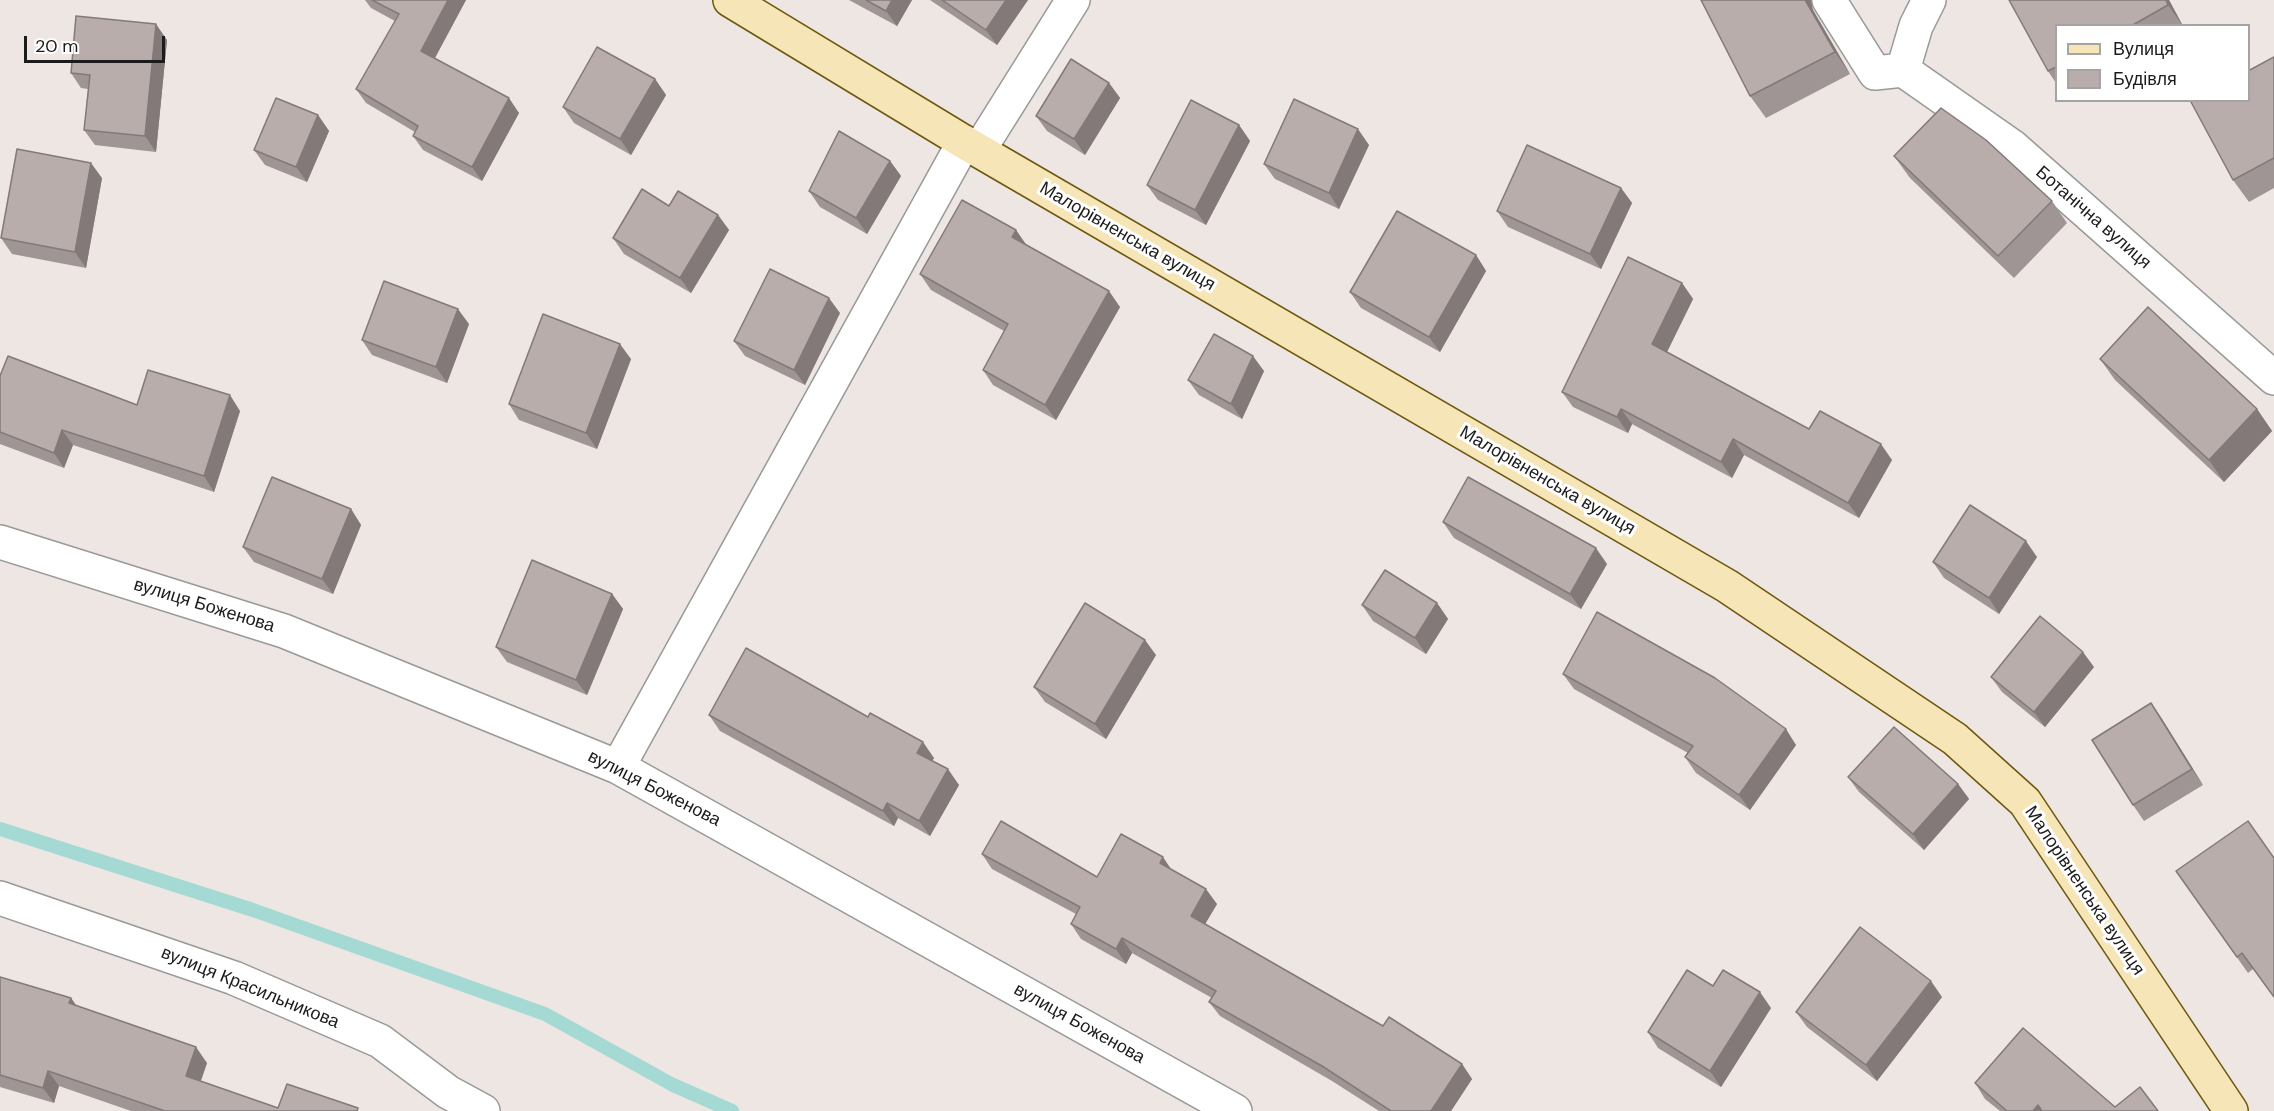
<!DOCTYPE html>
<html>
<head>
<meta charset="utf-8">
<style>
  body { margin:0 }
  #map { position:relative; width:2274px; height:1111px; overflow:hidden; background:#ede6e2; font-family:"DM Sans",sans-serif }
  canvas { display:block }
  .legend { position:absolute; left:2055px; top:24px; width:195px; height:78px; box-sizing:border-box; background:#fff; border:2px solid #a4a4a4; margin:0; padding:8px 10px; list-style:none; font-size:18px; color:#1c1c1c }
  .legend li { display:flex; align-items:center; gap:12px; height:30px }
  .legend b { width:30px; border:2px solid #a4a4a4 }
  .scale { position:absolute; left:24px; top:36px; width:141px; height:27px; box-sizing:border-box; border:3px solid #1c1c1c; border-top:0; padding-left:8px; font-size:18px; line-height:21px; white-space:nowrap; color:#1c1c1c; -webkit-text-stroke:4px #fff; paint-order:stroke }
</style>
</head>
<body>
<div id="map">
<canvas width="2274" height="1111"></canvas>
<ul class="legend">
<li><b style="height:8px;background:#f6e5b7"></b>Вулиця</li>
<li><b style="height:16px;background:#b9adac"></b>Будівля</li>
</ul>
<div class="scale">20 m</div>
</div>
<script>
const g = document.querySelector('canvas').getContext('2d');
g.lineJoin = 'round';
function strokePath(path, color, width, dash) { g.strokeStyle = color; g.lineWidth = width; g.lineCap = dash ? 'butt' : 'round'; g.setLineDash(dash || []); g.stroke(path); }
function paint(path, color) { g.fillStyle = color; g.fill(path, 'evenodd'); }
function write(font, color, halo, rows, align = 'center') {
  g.font = font + ' "DM Sans",sans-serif'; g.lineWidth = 6; g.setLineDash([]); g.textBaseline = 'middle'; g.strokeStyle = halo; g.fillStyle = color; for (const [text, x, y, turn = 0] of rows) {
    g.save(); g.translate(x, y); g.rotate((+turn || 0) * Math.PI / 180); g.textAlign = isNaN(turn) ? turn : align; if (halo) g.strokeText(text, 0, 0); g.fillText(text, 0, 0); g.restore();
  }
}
strokePath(new Path2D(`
  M 0,829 L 253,910 L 545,1014 L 673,1085 L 732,1111`), '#a4d9d4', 14);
const street = new Path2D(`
  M 1829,0 L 1875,73 L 1903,70 L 1916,26 L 1929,0
  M 1903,70 L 2013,147 L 2274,378
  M 979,150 L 1073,0
  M 0,542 L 284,631 L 618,767 L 1235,1111
  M 618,767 L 964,142
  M 0,898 L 234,978 L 380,1041 L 448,1092 L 483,1111`);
const secondary = new Path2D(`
  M 730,0 L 964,142 L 1727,586 L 1955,739 L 2025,802 L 2231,1111`);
strokePath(street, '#999', 36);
strokePath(secondary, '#6c570a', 36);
strokePath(street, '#fff', 33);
strokePath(secondary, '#f6e5b7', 33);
paint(new Path2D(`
  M 365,0 L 466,0 L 435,58 L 519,113 L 482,181 L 423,150 L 413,136 L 415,132 L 366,103 L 356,89 L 395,21 L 371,8 Z
  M 849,0 L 912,0 L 897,26 Z
  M 930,0 L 1028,0 L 997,45 Z
  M 2009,0 L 2169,0 L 2183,26 L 2056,26 L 2056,83 L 2048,71 Z
  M 1813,10 L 1850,74 L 1766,118 L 1750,96 Z
  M 167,40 L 156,152 L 95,145 L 84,130 L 88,89 L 81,88 L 71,73 Z
  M 2274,57 L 2274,188 L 2249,202 L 2233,180 Z
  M 655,79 L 666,95 L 631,155 L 574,123 L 563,107 Z
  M 1109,83 L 1120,98 L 1085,155 L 1047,131 L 1036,116 Z
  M 318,115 L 329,131 L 307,182 L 265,165 L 254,150 Z
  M 1239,125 L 1250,141 L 1206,225 L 1158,200 L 1147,185 Z
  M 1369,145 L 1339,209 L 1275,179 L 1264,164 Z
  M 1894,156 L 2052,201 L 2067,223 L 2014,278 L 1910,178 Z
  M 890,161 L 901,176 L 867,234 L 820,207 L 809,191 Z
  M 102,178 L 86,268 L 12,254 L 1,238 Z
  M 1621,188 L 1632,203 L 1601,269 L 1508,227 L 1497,211 Z
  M 718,215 L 729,230 L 691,293 L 624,254 L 613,238 Z
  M 1016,230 L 1027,246 L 1120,307 L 1056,420 L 993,385 L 983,370 L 1004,331 L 931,290 L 920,274 Z
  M 1476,255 L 1486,271 L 1440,352 L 1361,308 L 1350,292 Z
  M 1682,283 L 1693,299 L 1667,352 L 1809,429 L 1892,460 L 1859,518 L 1744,455 L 1732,478 L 1632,424 L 1628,433 L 1573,407 L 1562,392 Z
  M 840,313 L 805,385 L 745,356 L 734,341 Z
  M 469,324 L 447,383 L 372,355 L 362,340 Z
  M 631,359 L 597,449 L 519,420 L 509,404 Z
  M 2100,359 L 2257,409 L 2272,431 L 2224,482 L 2115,380 Z
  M 1264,371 L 1242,419 L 1199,395 L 1188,380 Z
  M 0,376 L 137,405 L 240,411 L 214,492 L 73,445 L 64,468 L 0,444 Z
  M 351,509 L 361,525 L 333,594 L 254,562 L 243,547 Z
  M 1443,522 L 1607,564 L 1581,609 L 1454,538 Z
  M 2037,557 L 1999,614 L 1944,578 L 1933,562 Z
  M 612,594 L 623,609 L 587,695 L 507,662 L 496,647 Z
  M 1437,603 L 1448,619 L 1426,654 L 1373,621 L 1362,605 Z
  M 1156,655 L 1106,739 L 1045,702 L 1034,687 Z
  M 2094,667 L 2045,727 L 2002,692 L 1991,677 Z
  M 1563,674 L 1796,745 L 1750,810 L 1696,773 L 1685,757 L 1688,753 L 1574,689 Z
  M 2151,703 L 2162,719 L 2203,785 L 2144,821 L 2133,805 Z
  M 709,715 L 934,758 L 932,761 L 959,785 L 930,836 L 898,818 L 894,826 L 720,731 Z
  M 1848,777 L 1958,784 L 1969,799 L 1924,850 L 1859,792 Z
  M 982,854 L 1097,877 L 1171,869 L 1217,904 L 1205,924 L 1383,1026 L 1462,1064 L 1472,1079 L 1451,1111 L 1379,1111 L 1332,1081 L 1220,1016 L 1209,1002 L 1212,998 L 1132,953 L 1126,964 L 1081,939 L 1071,924 L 1076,914 L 992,869 Z
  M 2274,858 L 2253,969 L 2248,973 L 2176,871 Z
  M 0,977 L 71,998 L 76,1005 L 207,1063 L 201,1081 L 278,1108 L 360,1111 L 131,1111 L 59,1086 L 54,1103 L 0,1087 Z
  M 1942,997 L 1877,1081 L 1807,1027 L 1796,1012 Z
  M 1771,1008 L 1721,1087 L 1658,1048 L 1648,1032 Z
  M 1975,1083 L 2115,1107 L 2158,1111 L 2000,1111 L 1985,1099 Z`), '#9f9594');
paint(new Path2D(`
  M 448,0 L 466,0 L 431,65 L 421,51 Z
  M 892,0 L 912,0 L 897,26 L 886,11 Z
  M 1006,0 L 1028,0 L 997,45 L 986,30 Z
  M 1805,0 L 1811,0 L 1813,10 L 1850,74 L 1835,52 Z
  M 2166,0 L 2169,0 L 2183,26 L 2168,5 Z
  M 156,24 L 167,40 L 156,152 L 145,136 Z
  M 655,79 L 666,95 L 631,155 L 620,139 Z
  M 1109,83 L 1120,98 L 1085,155 L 1074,139 Z
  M 509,98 L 519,113 L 482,181 L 472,167 Z
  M 318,115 L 329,131 L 307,182 L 296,167 Z
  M 1239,125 L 1250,141 L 1206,225 L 1195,210 Z
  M 1358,129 L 1369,145 L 1339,209 L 1329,193 Z
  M 890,161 L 901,176 L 867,234 L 856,218 Z
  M 91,163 L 102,178 L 86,268 L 75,252 Z
  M 1621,188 L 1632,203 L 1601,269 L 1590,254 Z
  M 718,215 L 729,230 L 691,293 L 680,278 Z
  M 1016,230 L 1027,246 L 1012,237 Z
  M 1476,255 L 1486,271 L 1440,352 L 1429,337 Z
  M 1682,283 L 1693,299 L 1663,360 L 1652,344 Z
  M 1109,291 L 1120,307 L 1056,420 L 1045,405 Z
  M 829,298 L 840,313 L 805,385 L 794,370 Z
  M 458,309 L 469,324 L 447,383 L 436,367 Z
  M 620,344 L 631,359 L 597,449 L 586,433 Z
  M 1253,356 L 1264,371 L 1242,419 L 1231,404 Z
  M 230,395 L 240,411 L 214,492 L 204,476 Z
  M 1621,409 L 1632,424 L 1628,433 L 1617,417 Z
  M 2257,409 L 2272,431 L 2224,482 L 2209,460 Z
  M 62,430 L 73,445 L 64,468 L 54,453 Z
  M 1733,439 L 1744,455 L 1732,478 L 1721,462 Z
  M 1881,444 L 1892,460 L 1859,518 L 1848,503 Z
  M 351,509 L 361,525 L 333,594 L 322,579 Z
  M 2026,541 L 2037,557 L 1999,614 L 1989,598 Z
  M 1596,548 L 1607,564 L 1581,609 L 1570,594 Z
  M 612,594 L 623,609 L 587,695 L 576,680 Z
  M 1437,603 L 1448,619 L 1426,654 L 1415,638 Z
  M 1145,640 L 1156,655 L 1106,739 L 1095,724 Z
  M 2083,652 L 2094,667 L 2045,727 L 2034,712 Z
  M 2151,703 L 2162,719 L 2203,785 L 2192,769 Z
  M 1786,729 L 1796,745 L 1750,810 L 1739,795 Z
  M 923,742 L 934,758 L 928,768 L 917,753 Z
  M 948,769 L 959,785 L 930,836 L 919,821 Z
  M 1958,784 L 1969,799 L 1924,850 L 1913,834 Z
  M 887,803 L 898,818 L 894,826 L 883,811 Z
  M 1163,857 L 1173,872 L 1160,863 Z
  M 1206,889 L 1217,904 L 1201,931 L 1191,916 Z
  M 1122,938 L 1132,953 L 1126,964 L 1116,949 Z
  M 1931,981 L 1942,997 L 1877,1081 L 1866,1065 Z
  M 1760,992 L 1771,1008 L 1721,1087 L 1710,1071 Z
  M 71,998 L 81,1013 L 69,1003 Z
  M 196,1047 L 207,1063 L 197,1091 L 186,1076 Z
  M 1462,1064 L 1472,1079 L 1451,1111 L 1431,1111 Z
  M 48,1071 L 59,1086 L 54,1103 L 43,1088 Z
  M 2038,1105 L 2042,1111 L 2033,1111 Z`), '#827978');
const building = new Path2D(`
  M 372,0 L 448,0 L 421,51 L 509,98 L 472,167 L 413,136 L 418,126 L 356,89 L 399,14 Z
  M 866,0 L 892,0 L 886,11 Z
  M 942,0 L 1006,0 L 986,30 Z
  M 1701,0 L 1805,0 L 1835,52 L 1750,96 Z
  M 2009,0 L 2166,0 L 2168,5 L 2131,26 L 2056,26 L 2056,67 L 2048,71 Z
  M 76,16 L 156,24 L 145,136 L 84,130 L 90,75 L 71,73 Z
  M 597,47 L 655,79 L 620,139 L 563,107 Z
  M 2274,57 L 2274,158 L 2233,180 L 2191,102 L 2194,100 L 2248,100 L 2248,71 Z
  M 1071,59 L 1109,83 L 1074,139 L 1036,116 Z
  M 276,98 L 318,115 L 296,167 L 254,150 Z
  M 1294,99 L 1358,129 L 1329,193 L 1264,164 Z
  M 1191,100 L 1239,125 L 1195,210 L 1147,185 Z
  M 1941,108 L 1986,140 L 2052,201 L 1998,256 L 1894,156 Z
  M 839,131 L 890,161 L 856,218 L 809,191 Z
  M 1527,145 L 1621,188 L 1590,254 L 1497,211 Z
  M 17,149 L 91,163 L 75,252 L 1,238 Z
  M 642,189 L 669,206 L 678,191 L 718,215 L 680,278 L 613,238 Z
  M 962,200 L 1016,230 L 1012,237 L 1109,291 L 1045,405 L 983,370 L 1008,324 L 920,274 Z
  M 1397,211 L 1476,255 L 1429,337 L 1350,292 Z
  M 1628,257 L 1682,283 L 1652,344 L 1809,429 L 1820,411 L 1881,444 L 1848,503 L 1733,439 L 1721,462 L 1621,409 L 1617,417 L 1562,392 Z
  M 770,269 L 829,298 L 794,370 L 734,341 Z
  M 384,281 L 458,309 L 436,367 L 362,340 Z
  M 2148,307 L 2257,409 L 2209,460 L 2100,359 Z
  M 543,314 L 620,344 L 586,433 L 509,404 Z
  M 1214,334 L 1253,356 L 1231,404 L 1188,380 Z
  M 8,356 L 137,405 L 148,370 L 230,395 L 204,476 L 62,430 L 54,453 L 0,432 L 0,376 Z
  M 272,477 L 351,509 L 322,579 L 243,547 Z
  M 1468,477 L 1596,548 L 1570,594 L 1443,522 Z
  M 1970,505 L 2026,541 L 1989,598 L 1933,562 Z
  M 532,560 L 612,594 L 576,680 L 496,647 Z
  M 1385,570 L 1437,603 L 1415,638 L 1362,605 Z
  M 1085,603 L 1145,640 L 1095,724 L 1034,687 Z
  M 1597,612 L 1715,678 L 1786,729 L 1739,795 L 1685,757 L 1693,746 L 1563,674 Z
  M 2040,616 L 2083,652 L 2034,712 L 1991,677 Z
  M 746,648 L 868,717 L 870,713 L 923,742 L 917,753 L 948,769 L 919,821 L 887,803 L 883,811 L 709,715 Z
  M 2151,703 L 2192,769 L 2133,805 L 2092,740 Z
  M 1894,727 L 1958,784 L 1913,834 L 1848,777 Z
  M 1001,821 L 1097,877 L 1121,834 L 1163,857 L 1160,863 L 1206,889 L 1191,916 L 1383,1026 L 1389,1017 L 1462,1064 L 1431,1111 L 1391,1111 L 1322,1066 L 1209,1002 L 1216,991 L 1122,938 L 1116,949 L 1071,924 L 1080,907 L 982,854 Z
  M 2248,821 L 2274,858 L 2274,997 L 2242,953 L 2237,957 L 2176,871 Z
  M 1860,927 L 1931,981 L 1866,1065 L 1796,1012 Z
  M 1687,970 L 1713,986 L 1723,970 L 1760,992 L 1710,1071 L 1648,1032 Z
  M 0,977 L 71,998 L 69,1003 L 196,1047 L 186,1076 L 278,1108 L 287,1084 L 358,1108 L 357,1111 L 165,1111 L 48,1071 L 43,1088 L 0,1075 Z
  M 2023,1028 L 2115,1107 L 2140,1087 L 2158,1111 L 2042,1111 L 2038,1105 L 2033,1111 L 2007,1111 L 1975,1083 Z`);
paint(building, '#b9adac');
strokePath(building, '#827978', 1.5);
write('18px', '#1c1c1c', '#fff', [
  ["Ботанічна вулиця",2093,218,41],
  ["Малорівненська вулиця",1127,237,30],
  ["Малорівненська вулиця",1547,481,30],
  ["вулиця Боженова",204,606,17],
  ["вулиця Боженова",654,789,27],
  ["Малорівненська вулиця",2084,891,56],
  ["вулиця Красильникова",250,988,22],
  ["вулиця Боженова",1079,1024,29]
]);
</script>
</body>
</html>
